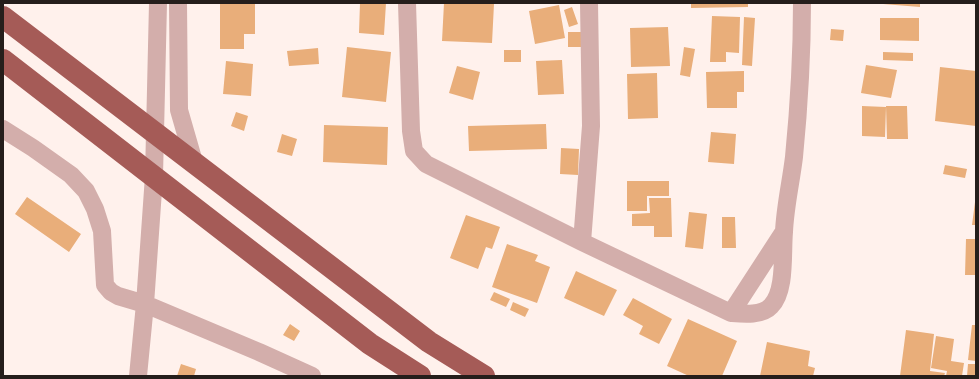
<!DOCTYPE html>
<html>
<head>
<meta charset="utf-8">
<style>
  body { margin:0 }
  #map { position:relative; width:979px; height:379px; overflow:hidden; background:#fff1ec; font-family:"Varela Round",sans-serif }
  canvas { display:block }
  .frame { position:absolute; inset:0; border:4px solid #251e1b; pointer-events:none }
</style>
</head>
<body>
<div id="map">
<canvas width="979" height="379"></canvas>
<div class="frame"></div>
</div>
<script>
const g = document.querySelector('canvas').getContext('2d');
g.lineJoin = 'round';
function paint(path, color) { g.fillStyle = color; g.fill(path, 'evenodd'); }
function strokePath(path, color, width, dash) { g.strokeStyle = color; g.lineWidth = width; g.lineCap = dash ? 'butt' : 'round'; g.setLineDash(dash || []); g.stroke(path); }
paint(new Path2D(`
  M 220,3 L 255,3 L 255,34 L 244,34 L 244,49 L 220,49 Z
  M 360,3 L 386,3 L 384,35 L 359,33 Z
  M 444,3 L 494,4 L 492,43 L 442,41 Z
  M 691,3 L 748,3 L 748,7 L 691,8 Z
  M 883,3 L 920,3 L 920,7 L 883,4 Z
  M 559,5 L 565,38 L 535,44 L 529,11 Z
  M 572,7 L 578,24 L 569,27 L 564,10 Z
  M 712,16 L 740,17 L 739,53 L 726,52 L 726,62 L 710,62 Z
  M 744,17 L 755,18 L 752,66 L 742,65 Z
  M 880,18 L 919,18 L 919,41 L 880,40 Z
  M 668,27 L 670,66 L 631,67 L 630,28 Z
  M 831,29 L 844,30 L 843,41 L 830,40 Z
  M 568,32 L 582,32 L 582,47 L 568,47 Z
  M 347,47 L 391,52 L 386,102 L 342,97 Z
  M 684,47 L 695,49 L 690,77 L 680,75 Z
  M 318,48 L 319,64 L 289,66 L 287,51 Z
  M 504,50 L 521,50 L 521,62 L 504,62 Z
  M 883,52 L 913,53 L 913,61 L 883,60 Z
  M 562,60 L 564,94 L 538,95 L 536,61 Z
  M 226,61 L 253,64 L 251,96 L 223,94 Z
  M 866,65 L 897,70 L 891,98 L 861,93 Z
  M 457,66 L 480,72 L 473,100 L 449,93 Z
  M 940,67 L 976,71 L 976,126 L 935,121 Z
  M 744,71 L 744,92 L 737,92 L 737,108 L 707,108 L 706,72 Z
  M 657,73 L 658,118 L 628,119 L 627,74 Z
  M 862,106 L 886,107 L 885,137 L 862,136 Z
  M 886,106 L 907,106 L 908,139 L 887,139 Z
  M 236,112 L 248,116 L 244,131 L 231,126 Z
  M 546,124 L 547,149 L 469,151 L 468,126 Z
  M 324,125 L 388,127 L 387,165 L 323,162 Z
  M 711,132 L 736,134 L 734,164 L 708,162 Z
  M 282,134 L 297,139 L 292,156 L 277,152 Z
  M 561,148 L 579,149 L 578,175 L 560,174 Z
  M 945,165 L 967,169 L 965,178 L 943,174 Z
  M 627,181 L 669,181 L 669,196 L 647,196 L 647,211 L 627,211 Z
  M 27,197 L 81,234 L 69,252 L 15,214 Z
  M 649,198 L 671,198 L 672,237 L 654,237 L 654,226 L 632,226 L 632,214 L 650,213 Z
  M 975,202 L 976,202 L 976,225 L 972,225 Z
  M 689,212 L 707,214 L 703,249 L 685,247 Z
  M 466,215 L 500,227 L 492,249 L 486,247 L 478,269 L 450,258 Z
  M 722,217 L 735,217 L 736,248 L 722,248 Z
  M 966,239 L 976,239 L 976,275 L 965,275 Z
  M 507,244 L 538,255 L 535,261 L 550,267 L 537,303 L 492,287 Z
  M 576,271 L 617,290 L 604,316 L 564,298 Z
  M 494,292 L 510,299 L 506,307 L 490,300 Z
  M 633,298 L 672,319 L 659,344 L 639,334 L 643,326 L 623,315 Z
  M 513,302 L 529,309 L 525,317 L 510,310 Z
  M 688,319 L 737,341 L 722,376 L 689,376 L 667,366 Z
  M 290,324 L 300,331 L 294,341 L 283,335 Z
  M 972,325 L 976,325 L 976,361 L 968,360 Z
  M 906,330 L 934,334 L 930,371 L 945,373 L 944,376 L 900,376 Z
  M 936,336 L 954,339 L 951,361 L 964,363 L 962,376 L 946,376 L 947,371 L 931,368 Z
  M 767,342 L 810,351 L 808,366 L 815,368 L 813,376 L 760,376 Z
  M 181,364 L 196,369 L 194,376 L 177,376 Z
  M 968,364 L 976,364 L 976,376 L 967,376 Z`), '#e9ae7a');
strokePath(new Path2D(`
  M 178,3 L 179,110 L 194,162
  M 407,3 L 411,131 L 414,151 L 426,164 L 582,242 L 731,313 C 743,314 762,316 771,306 C 786,291 782,253 784,232 C 785,207 791,182 794,157 C 799,106 802,55 802,3
  M 3,129 L 33,148 L 71,175 L 86,191 L 95,209 L 102,231 L 105,285 L 111,292 L 118,296 L 145,304 L 259,352 L 312,376
  M 582,242 L 591,126 L 589,3
  M 731,313 L 783,233
  M 138,376 L 145,304 L 154,176 L 158,3`), '#d3aeab', 18);
strokePath(new Path2D(`
  M 3,17 L 429,342 L 484,376
  M 3,60 L 370,344 L 420,376`), '#a55b57', 22);
</script>
</body>
</html>
